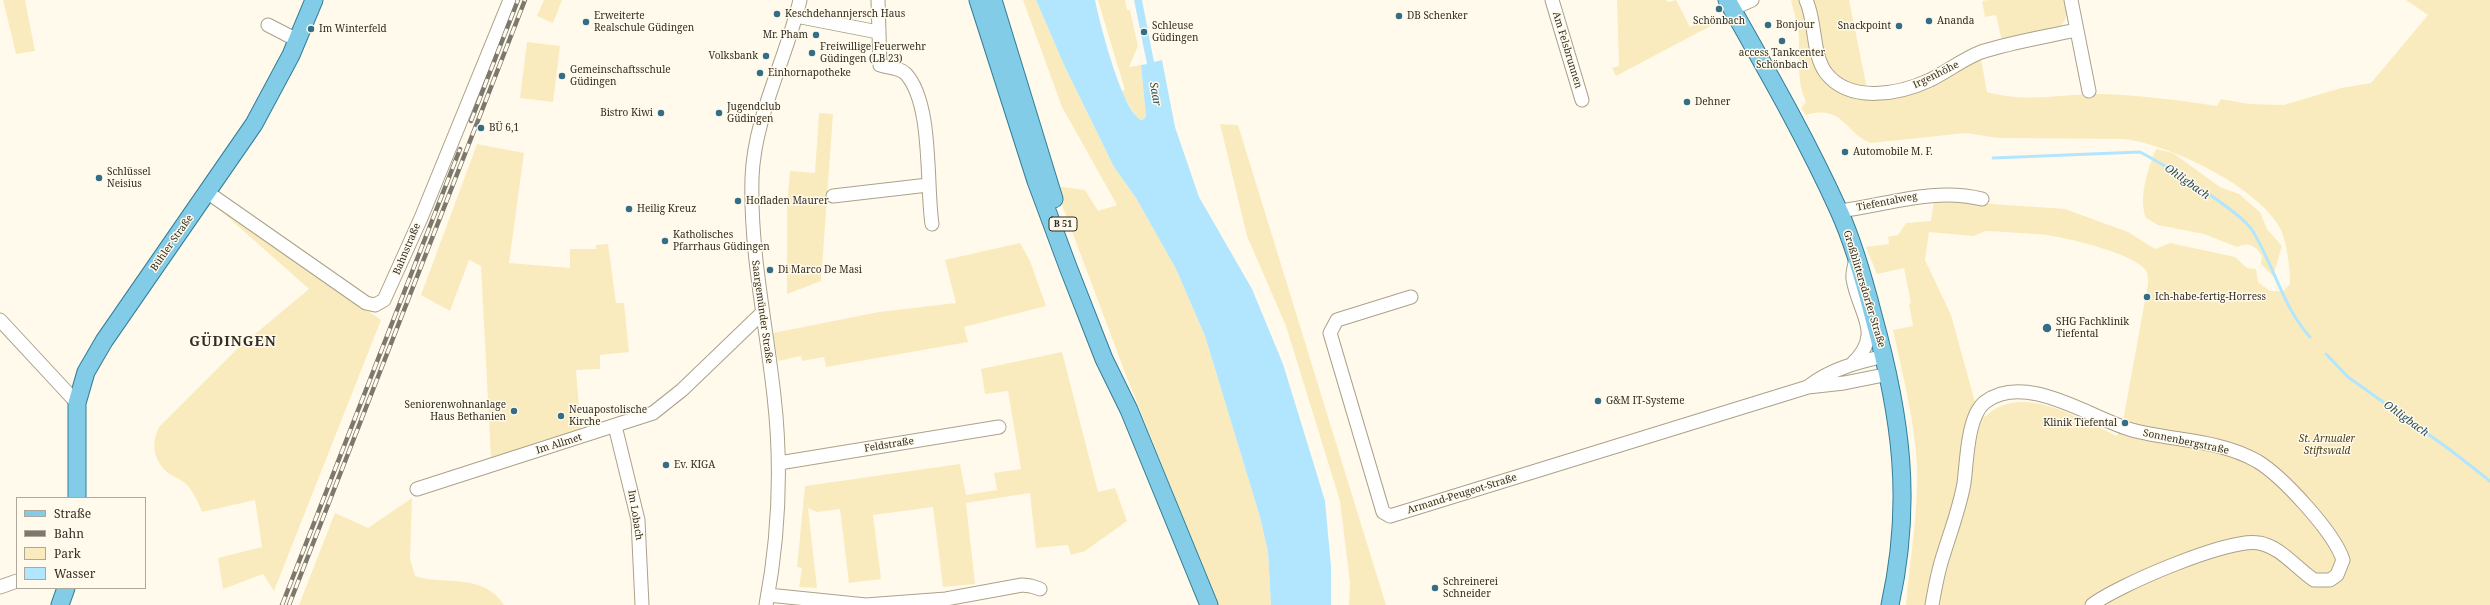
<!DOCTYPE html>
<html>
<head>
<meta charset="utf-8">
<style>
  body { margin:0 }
  #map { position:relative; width:2490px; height:605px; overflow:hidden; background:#fffaeb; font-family:"Noto Serif",serif }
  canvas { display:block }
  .legend { position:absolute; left:16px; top:497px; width:130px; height:92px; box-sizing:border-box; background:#fffaeb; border:1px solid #aca89b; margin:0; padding:5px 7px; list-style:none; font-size:12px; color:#302d24 }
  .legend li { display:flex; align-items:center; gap:8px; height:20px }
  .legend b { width:20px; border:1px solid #aca89b }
</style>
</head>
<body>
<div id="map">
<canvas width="2490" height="605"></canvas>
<ul class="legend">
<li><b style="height:5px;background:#83cce7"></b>Straße</li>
<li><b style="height:5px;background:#7c786d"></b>Bahn</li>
<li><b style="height:11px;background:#faebbe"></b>Park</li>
<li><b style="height:11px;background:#b2e6ff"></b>Wasser</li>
</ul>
</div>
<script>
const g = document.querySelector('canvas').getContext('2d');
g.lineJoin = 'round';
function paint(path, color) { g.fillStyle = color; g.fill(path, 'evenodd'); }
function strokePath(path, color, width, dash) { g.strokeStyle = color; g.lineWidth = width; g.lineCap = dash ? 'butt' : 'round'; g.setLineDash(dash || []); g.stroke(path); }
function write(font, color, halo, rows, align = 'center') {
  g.font = font + ' "Noto Serif",serif'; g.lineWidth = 3; g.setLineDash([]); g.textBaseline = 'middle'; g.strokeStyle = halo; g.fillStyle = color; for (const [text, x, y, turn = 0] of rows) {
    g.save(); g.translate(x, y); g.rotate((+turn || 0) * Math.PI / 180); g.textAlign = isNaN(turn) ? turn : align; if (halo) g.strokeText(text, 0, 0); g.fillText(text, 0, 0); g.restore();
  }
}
paint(new Path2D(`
  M 3,0 L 25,0 L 35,51 L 16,54 Z
  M 544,0 L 562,0 L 553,23 L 537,16 Z
  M 1023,0 L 1036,0 L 1064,65 L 1114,167 L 1136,198 L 1176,269 L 1205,336 L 1260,517 L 1268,552 L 1271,605 L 1218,605 L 1124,370 L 1055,186 L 1085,190 L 1098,211 L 1117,205 L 1062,107 Z
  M 1098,0 L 1125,0 L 1127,10 L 1130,10 L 1138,46 L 1129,67 L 1141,65 L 1146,117 L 1142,120 L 1136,117 L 1121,91 L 1125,90 Z
  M 1617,0 L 1666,0 L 1668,2 L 1676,0 L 1690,27 L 1715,16 L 1718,22 L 1616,76 L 1612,68 L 1619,66 Z
  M 1791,0 L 1798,0 L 1802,6 L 1812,0 L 1849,0 L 1868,94 L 1958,71 L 1981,59 L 1987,92 C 2025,103 2061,94 2100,94 C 2139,95 2178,100 2217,106 L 2221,99 L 2249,104 L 2284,105 L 2341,88 L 2371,83 L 2428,15 L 2406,0 L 2490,0 L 2490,605 L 1906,605 C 1910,559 1918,515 1917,468 C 1915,422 1903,376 1893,330 L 1913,326 L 1909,304 L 1911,303 L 1904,268 L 1877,274 L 1866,247 L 1889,244 L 1888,237 L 1898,235 L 1906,223 L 1931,221 L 1934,200 L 2065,209 L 2128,232 L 2155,249 L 2170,243 L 2235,257 L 2247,268 L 2256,269 L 2258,282 L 2270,291 L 2283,291 L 2290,284 C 2290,267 2287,245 2281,230 C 2261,188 2167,143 2123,139 L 1998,138 L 1966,133 L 1871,143 C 1844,133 1844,104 1806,115 L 1801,108 L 1806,102 C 1797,83 1799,61 1799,40 C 1799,27 1794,13 1791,0 ZM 1986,231 C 2006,232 2027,233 2047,235 C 2067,238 2138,254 2147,272 C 2148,275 2148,281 2148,284 L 2123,421 L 2117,436 C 2080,419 2020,381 1985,417 L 1975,402 L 1951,315 L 1925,260 L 1929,232 L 1973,236 Z
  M 1988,0 L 2064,0 C 2067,12 2069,22 2056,29 L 2002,41 L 1996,15 L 1985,17 L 1982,1 Z
  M 527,42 L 560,46 L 553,102 L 520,98 Z
  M 819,113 L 833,114 L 821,281 L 787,294 L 787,205 L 790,171 L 815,173 Z
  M 1220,124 L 1238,125 L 1386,605 L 1349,605 L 1350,583 L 1340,501 L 1286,326 L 1247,236 Z
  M 477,144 L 524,153 L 509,263 L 570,268 L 570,249 L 596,249 L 596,245 L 608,244 L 616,303 L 624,303 L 629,352 L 600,355 L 600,369 L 576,370 L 581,430 L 491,459 L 481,266 L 469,260 L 450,311 L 421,295 Z
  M 2156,149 L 2173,153 L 2220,187 L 2239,194 L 2260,212 L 2267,229 L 2282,246 L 2273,276 L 2261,264 L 2262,256 C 2256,246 2248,241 2237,247 L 2204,234 L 2158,225 L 2146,218 C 2138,197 2148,169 2156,149 Z
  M 212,203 L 381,320 L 274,591 L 263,574 L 223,589 L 218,558 L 262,547 L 255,500 L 202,512 C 199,503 190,485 182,481 C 179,478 175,478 171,475 C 154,463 150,445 159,427 L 236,350 L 309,289 Z
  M 1020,243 L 1030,261 L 1046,306 L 964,327 L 968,342 L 826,367 L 824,357 L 802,361 L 801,356 L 778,361 L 773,333 L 879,312 L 956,303 L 945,260 Z
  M 1062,352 L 1098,492 L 1115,488 L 1127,521 L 1085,551 L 1071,555 L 1068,545 L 1036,548 L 1030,493 L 966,503 L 975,584 L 943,587 L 933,507 L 873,515 L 881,579 L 849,583 L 840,509 L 817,512 L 808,508 L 817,588 L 799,587 L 802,568 L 797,567 L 805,486 L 960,464 L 966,495 L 997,490 L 994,473 L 1021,469 L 1008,391 L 985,394 L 981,369 Z
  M 412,498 L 410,559 L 415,576 C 445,586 483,572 504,605 L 299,605 L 335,513 L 368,528 Z`), '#faebbe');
paint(new Path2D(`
  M 1036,0 L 1095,0 C 1099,20 1123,115 1142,120 L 1146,117 L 1141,65 L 1147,64 L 1134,0 L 1142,0 L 1154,62 L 1162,60 L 1175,127 L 1199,197 L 1252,289 L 1283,364 L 1311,455 L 1325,501 L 1331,566 L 1331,605 L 1271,605 L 1268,552 L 1260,517 L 1205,336 L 1176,269 L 1136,198 L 1114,167 L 1064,65 Z`), '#b2e6ff');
strokePath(new Path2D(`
  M 1993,158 L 2140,152 C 2163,164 2240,211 2252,230 C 2274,265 2282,306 2310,337
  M 2326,354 L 2348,377 L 2449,449 L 2490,481`), '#b2e6ff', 3);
const minor = new Path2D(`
  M 878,0 L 880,65 C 888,68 899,67 906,74 C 933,104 926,184 932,224
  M 1552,0 L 1582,100
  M 1806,0 C 1816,21 1812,55 1826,73 C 1850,104 1900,94 1930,80 C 1948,71 1963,59 1981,52 C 2012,42 2045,37 2076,30
  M 2071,0 L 2089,91
  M 1732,9 L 1752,0
  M 796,16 L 878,32
  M 268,25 L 297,40
  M 207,192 L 366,303 L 375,305 L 384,300 L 421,218 L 510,0
  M 833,196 L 928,185
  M 1839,211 C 1887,205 1934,187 1982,199
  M 1411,297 L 1337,320 L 1330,333 L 1383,512 L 1390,516 L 1808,387 L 1844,383 L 1889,374
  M 0,320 L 77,403
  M 1851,365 C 1885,333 1859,315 1853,279 C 1852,273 1855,264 1856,258
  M 1809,386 C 1831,369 1858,362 1885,356
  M 615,426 L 638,520 L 642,605
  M 779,463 L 999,427
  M 417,489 L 653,413 L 682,390 L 761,314
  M 0,587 L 17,581
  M 768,595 L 866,605
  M 766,605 C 779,536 782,466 774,396 C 766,323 750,252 752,178 C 754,117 786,60 800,0
  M 866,605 L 946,599 L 1022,585 L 1031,586 L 1040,589
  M 1932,605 C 1935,588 1938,570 1944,553 C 1951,530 1960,507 1964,483 C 1967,462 1967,416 1985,402 C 2026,371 2092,419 2132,430 C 2173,441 2218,439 2257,461 C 2282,476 2334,532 2343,560 L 2337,575 L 2330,580 L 2314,580 C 2296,568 2281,547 2259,543 C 2230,537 2116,586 2092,605`);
const major = new Path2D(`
  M 978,0 L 1036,181 L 1068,267 L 1104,359 L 1129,410 L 1209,605
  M 993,0 L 1054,199
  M 1727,0 C 1766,69 1806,138 1839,211 C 1854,244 1864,280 1873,315 C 1901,416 1913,502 1890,605
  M 77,498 L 77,403 L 86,372 L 104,341 L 254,124 L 291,55 L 314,0
  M 60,605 L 66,588`);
strokePath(minor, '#aaa28a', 15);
strokePath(major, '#317e98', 19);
strokePath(minor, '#fff', 13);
strokePath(major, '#83cce7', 17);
const rail = new Path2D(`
  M 471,121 L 518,0
  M 282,605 L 460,149
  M 289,605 L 525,0`);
strokePath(rail, '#7c786d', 4.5);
strokePath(rail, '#fffaeb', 3, [9]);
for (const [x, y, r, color] of [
  [1719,9,4,"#336d86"],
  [777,14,4,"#336d86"],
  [1399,16,4,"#336d86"],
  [1929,21,4,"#336d86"],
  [586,22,4,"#336d86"],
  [1768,25,4,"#336d86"],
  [1899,26,4,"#336d86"],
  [311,29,4,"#336d86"],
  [1144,32,4,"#336d86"],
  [816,35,4,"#336d86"],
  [1782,41,4,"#336d86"],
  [812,53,4,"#336d86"],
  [766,56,4,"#336d86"],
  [760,73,4,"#336d86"],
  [562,76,4,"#336d86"],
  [1687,102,4,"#336d86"],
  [661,113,4,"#336d86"],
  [719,113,4,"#336d86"],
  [481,128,4,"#336d86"],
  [1845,152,4,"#336d86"],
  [99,178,4,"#336d86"],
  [738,201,4,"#336d86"],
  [629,209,4,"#336d86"],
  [665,241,4,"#336d86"],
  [770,270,4,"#336d86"],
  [2147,297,4,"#336d86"],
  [2047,328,5,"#336d86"],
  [1598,401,4,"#336d86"],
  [514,411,4,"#336d86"],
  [561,416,4,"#336d86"],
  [2125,423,4,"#336d86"],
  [666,465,4,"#336d86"],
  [1435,588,4,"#336d86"]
]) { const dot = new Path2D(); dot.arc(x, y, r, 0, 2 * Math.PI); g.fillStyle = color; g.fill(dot); strokePath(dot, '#fffaeb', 1.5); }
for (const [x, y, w] of [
  [1063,224,28]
]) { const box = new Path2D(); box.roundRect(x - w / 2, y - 7, w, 14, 3); g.fillStyle = '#fffaeb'; g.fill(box); strokePath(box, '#302d24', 1); }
write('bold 9px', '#302d24', null, [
  ["B 51",1063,224]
]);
write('10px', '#302d24', '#fffaeb', [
  ["Keschdehannjersch Haus",785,14],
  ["Erweiterte",594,16],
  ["Realschule Güdingen",594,28],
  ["DB Schenker",1407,16],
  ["Schönbach",1719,21,"center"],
  ["Ananda",1937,21],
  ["Bonjour",1776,25],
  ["Schleuse",1152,26],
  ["Güdingen",1152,38],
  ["Snackpoint",1891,26,"right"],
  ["Im Winterfeld",319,29],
  ["Mr. Pham",808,35,"right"],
  ["Freiwillige Feuerwehr",820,47],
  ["Güdingen (LB 23)",820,59],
  ["access Tankcenter",1782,53,"center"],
  ["Schönbach",1782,65,"center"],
  ["Volksbank",758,56,"right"],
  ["Gemeinschaftsschule",570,70],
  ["Güdingen",570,82],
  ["Einhornapotheke",768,73],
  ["Dehner",1695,102],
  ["Jugendclub",727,107],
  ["Güdingen",727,119],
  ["Bistro Kiwi",653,113,"right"],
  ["BÜ 6,1",489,128],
  ["Automobile M. F.",1853,152],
  ["Schlüssel",107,172],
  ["Neisius",107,184],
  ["Hofladen Maurer",746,201],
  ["Heilig Kreuz",637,209],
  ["Katholisches",673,235],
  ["Pfarrhaus Güdingen",673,247],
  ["Di Marco De Masi",778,270],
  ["Ich-habe-fertig-Horress",2155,297],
  ["SHG Fachklinik",2056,322],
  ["Tiefental",2056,334],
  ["G&M IT-Systeme",1606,401],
  ["Seniorenwohnanlage",506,405,"right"],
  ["Haus Bethanien",506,417,"right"],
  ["Neuapostolische",569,410],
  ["Kirche",569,422],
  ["Klinik Tiefental",2117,423,"right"],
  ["Ev. KIGA",674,465],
  ["Schreinerei",1443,582],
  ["Schneider",1443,594]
], 'left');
write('10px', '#302d24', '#fffaeb', [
  ["Am Felsbrunnen",1567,50,73],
  ["Irgenhöhe",1936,75,-26],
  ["Tiefentalweg",1887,202,-11],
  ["Bühler Straße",172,243,-55],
  ["Bahnstraße",407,249,-67],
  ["Großblittersdorfer Straße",1864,289,73],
  ["Saargemünder Straße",762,312,82],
  ["Sonnenbergstraße",2186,442,12],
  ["Im Allmet",559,444,-17],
  ["Feldstraße",889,445,-9],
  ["Armand-Peugeot-Straße",1462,494,-17],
  ["Im Lobach",635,515,81]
]);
write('italic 10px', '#4d411e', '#fffaeb', [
  ["St. Arnualer",2327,439],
  ["Stiftswald",2327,451]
]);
write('italic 11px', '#214a5b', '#fffaeb', [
  ["Saar",1155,94,80],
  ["Ohligbach",2187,182,35],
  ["Ohligbach",2406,419,36]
]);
g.letterSpacing = '1px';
write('bold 14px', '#302d24', '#fffaeb', [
  ["GÜDINGEN",233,342]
]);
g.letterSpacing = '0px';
</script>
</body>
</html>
